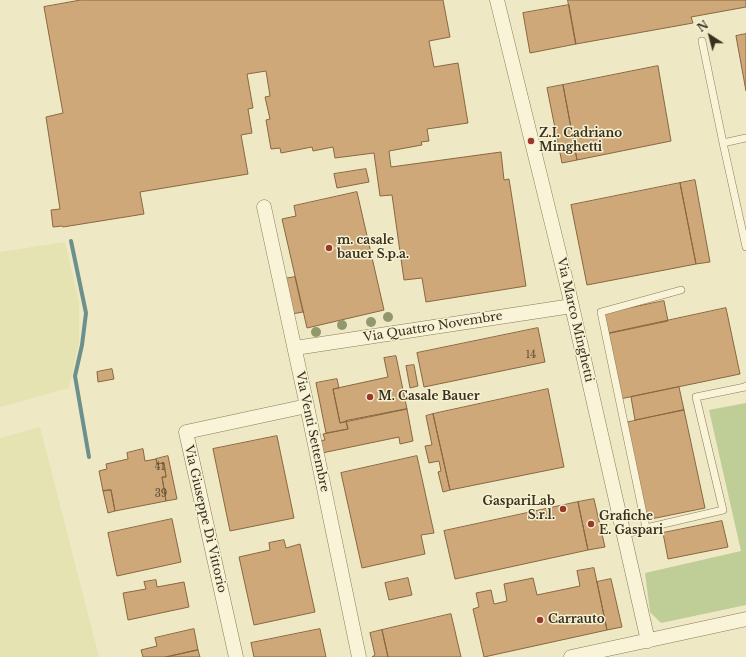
<!DOCTYPE html>
<html>
<head>
<meta charset="utf-8">
<style>
  body { margin:0 }
  #map { position:relative; width:746px; height:657px; overflow:hidden; background:#efe8c4; font-family:"Libre Baskerville",serif }
  canvas { display:block }
  .north { position:absolute; left:690px; top:16px; width:40px; height:40px; -webkit-text-stroke:3px #f6f1d3; paint-order:stroke; rotate:324deg; font-size:11px; font-weight:700; line-height:16px; text-align:center; color:#392f1e }
  .north::after { content:''; display:block; margin:auto; width:14px; height:18px; background:#392f1e; clip-path:polygon(50% 0,100% 100%,50% 72%,0 100%) }
</style>
</head>
<body>
<div id="map">
<canvas width="746" height="657"></canvas>
<div class="north">N</div>
</div>
<script>
const g = document.querySelector('canvas').getContext('2d');
g.lineJoin = 'round';
function paint(path, color) { g.fillStyle = color; g.fill(path, 'evenodd'); }
function strokePath(path, color, width, dash) { g.strokeStyle = color; g.lineWidth = width; g.lineCap = dash ? 'butt' : 'round'; g.setLineDash(dash || []); g.stroke(path); }
function write(font, color, halo, rows, align = 'center') {
  g.font = font + ' "Libre Baskerville",serif'; g.lineWidth = 3; g.setLineDash([]); g.textBaseline = 'middle'; g.strokeStyle = halo; g.fillStyle = color; for (const [text, x, y, turn = 0] of rows) {
    g.save(); g.translate(x, y); g.rotate((+turn || 0) * Math.PI / 180); g.textAlign = isNaN(turn) ? turn : align; if (halo) g.strokeText(text, 0, 0); g.fillText(text, 0, 0); g.restore();
  }
}
paint(new Path2D(`
  M 65,242 L 79,302 L 79,341 L 69,388 L 0,407 L 0,252 Z
  M 40,427 L 99,657 L 0,657 L 0,438 Z`), '#e5e3b1');
paint(new Path2D(`
  M 746,403 L 746,605 L 661,623 L 650,612 L 645,573 L 741,551 L 709,410 Z`), '#bfcd97');
strokePath(new Path2D(`
  M 71,241 L 86,313 L 82,345 L 75,376 L 89,457`), '#6c908c', 4);
const building = new Path2D(`
  M 81,0 L 443,0 L 450,37 L 429,41 L 434,67 L 458,63 L 468,123 L 427,129 L 429,141 L 421,142 L 422,145 L 389,151 L 391,167 L 501,152 L 504,180 L 509,179 L 526,286 L 426,302 L 422,278 L 404,280 L 392,195 L 380,196 L 374,153 L 335,158 L 333,147 L 313,151 L 312,147 L 281,153 L 280,148 L 271,149 L 266,120 L 270,119 L 265,97 L 270,96 L 266,71 L 247,74 L 253,108 L 248,109 L 252,133 L 241,135 L 248,174 L 140,192 L 144,214 L 63,227 L 62,226 L 53,227 L 51,210 L 60,209 L 46,117 L 63,113 L 44,7 Z
  M 568,0 L 746,0 L 746,7 L 691,17 L 693,23 L 576,44 Z
  M 569,5 L 576,44 L 530,53 L 523,13 Z
  M 746,34 L 746,91 L 736,36 Z
  M 658,66 L 671,141 L 577,160 L 563,85 Z
  M 563,85 L 577,160 L 562,163 L 547,88 Z
  M 366,169 L 369,182 L 337,188 L 334,174 Z
  M 695,180 L 710,262 L 696,264 L 680,183 Z
  M 680,183 L 696,264 L 587,285 L 571,205 Z
  M 357,192 L 384,310 L 307,328 L 282,219 L 296,216 L 294,206 Z
  M 295,277 L 303,312 L 292,314 L 284,279 Z
  M 664,301 L 668,321 L 606,334 L 602,314 Z
  M 726,308 L 740,374 L 620,399 L 606,334 Z
  M 538,328 L 545,362 L 424,387 L 417,353 Z
  M 396,356 L 407,409 L 340,423 L 333,389 L 388,377 L 384,358 Z
  M 414,365 L 418,386 L 410,388 L 406,366 Z
  M 112,369 L 114,379 L 98,382 L 97,372 Z
  M 337,379 L 339,388 L 333,389 L 340,423 L 346,421 L 348,429 L 326,433 L 316,383 Z
  M 679,387 L 684,410 L 635,420 L 631,397 Z
  M 548,389 L 564,467 L 450,490 L 433,414 Z
  M 407,409 L 413,441 L 400,444 L 399,437 L 322,453 L 319,441 L 325,440 L 323,434 L 348,429 L 346,421 Z
  M 684,410 L 705,508 L 646,520 L 625,423 Z
  M 433,414 L 450,490 L 443,492 L 438,472 L 441,471 L 439,461 L 429,463 L 425,446 L 432,445 L 426,416 Z
  M 277,436 L 294,518 L 230,531 L 213,449 Z
  M 143,449 L 145,461 L 156,459 L 157,464 L 164,463 L 166,477 L 162,477 L 166,501 L 115,511 L 111,490 L 103,491 L 99,471 L 107,469 L 106,464 L 128,459 L 127,453 Z
  M 168,456 L 177,499 L 166,501 L 162,477 L 166,477 L 164,463 L 157,464 L 156,459 Z
  M 417,456 L 434,533 L 421,535 L 425,554 L 362,568 L 341,473 Z
  M 111,490 L 115,511 L 108,513 L 103,491 Z
  M 594,499 L 605,547 L 588,550 L 578,502 Z
  M 578,502 L 588,550 L 455,579 L 444,531 Z
  M 172,519 L 181,562 L 117,576 L 108,533 Z
  M 722,521 L 728,547 L 668,559 L 663,533 Z
  M 284,540 L 286,548 L 300,544 L 315,612 L 254,625 L 239,557 L 270,550 L 269,543 Z
  M 594,568 L 607,630 L 484,657 L 473,609 L 479,607 L 476,593 L 491,590 L 494,604 L 507,601 L 504,584 L 533,578 L 537,595 L 580,586 L 577,571 Z
  M 408,578 L 412,595 L 389,600 L 385,583 Z
  M 611,579 L 622,627 L 607,630 L 597,582 Z
  M 156,580 L 157,587 L 184,582 L 189,607 L 128,620 L 123,593 L 146,589 L 144,582 Z
  M 451,614 L 461,657 L 388,657 L 382,630 Z
  M 194,629 L 198,650 L 166,657 L 143,657 L 141,650 L 157,646 L 155,638 Z
  M 320,629 L 326,657 L 254,657 L 251,643 Z
  M 382,630 L 388,657 L 372,657 L 375,655 L 370,633 Z
  M 198,650 L 200,657 L 166,657 Z`);
paint(building, '#cea879');
strokePath(building, '#89673f', 1);
const lane = new Path2D(`
  M 702,41 L 723,143 L 746,138
  M 723,143 L 746,247
  M 646,528 L 723,510 L 696,397 L 745,387 L 746,386
  M 624,535 L 646,528 L 601,312 L 681,290`);
const street = new Path2D(`
  M 497,0 L 569,293 L 648,641
  M 264,207 L 307,406 L 359,657
  M 295,348 L 572,306
  M 236,657 L 186,432 L 307,406
  M 571,657 L 746,619`);
strokePath(lane, '#8a7a5a', 8);
strokePath(street, '#8a7a5a', 15);
strokePath(lane, '#f9f4d7', 7);
strokePath(street, '#f9f4d7', 14);
g.fillStyle = '#90986c';
for (const [x, y] of [
  [388,317],
  [371,322],
  [342,325],
  [316,332]
]) { g.beginPath(); g.arc(x, y, 5, 0, 2 * Math.PI); g.fill(); }
for (const [x, y, r, color] of [
  [531,141,4,"#9a3829"],
  [329,248,4,"#9a3829"],
  [370,397,4,"#9a3829"],
  [563,509,4,"#9a3829"],
  [591,524,4,"#9a3829"],
  [540,620,4,"#9a3829"]
]) { const dot = new Path2D(); dot.arc(x, y, r, 0, 2 * Math.PI); g.fillStyle = color; g.fill(dot); strokePath(dot, '#f6f1d3', 1.5); }
write('10px', '#5e4d35', null, [
  ["14",531,355],
  ["41",160,467],
  ["39",161,494]
]);
write('bold 12px', '#392f1e', '#f6f1d3', [
  ["Z.I. Cadriano",539,134],
  ["Minghetti",539,148],
  ["m. casale",337,241],
  ["bauer S.p.a.",337,255],
  ["M. Casale Bauer",378,397],
  ["GaspariLab",555,502,"right"],
  ["S.r.l.",555,516,"right"],
  ["Grafiche",599,517],
  ["E. Gaspari",599,531],
  ["Carrauto",548,620]
], 'left');
write('12px', '#392f1e', '#f6f1d3', [
  ["Via Marco Minghetti",575,320,77],
  ["Via Quattro Novembre",433,327,-9],
  ["Via Venti Settembre",312,432,78],
  ["Via Giuseppe Di Vittorio",205,519,77]
]);
</script>
</body>
</html>
